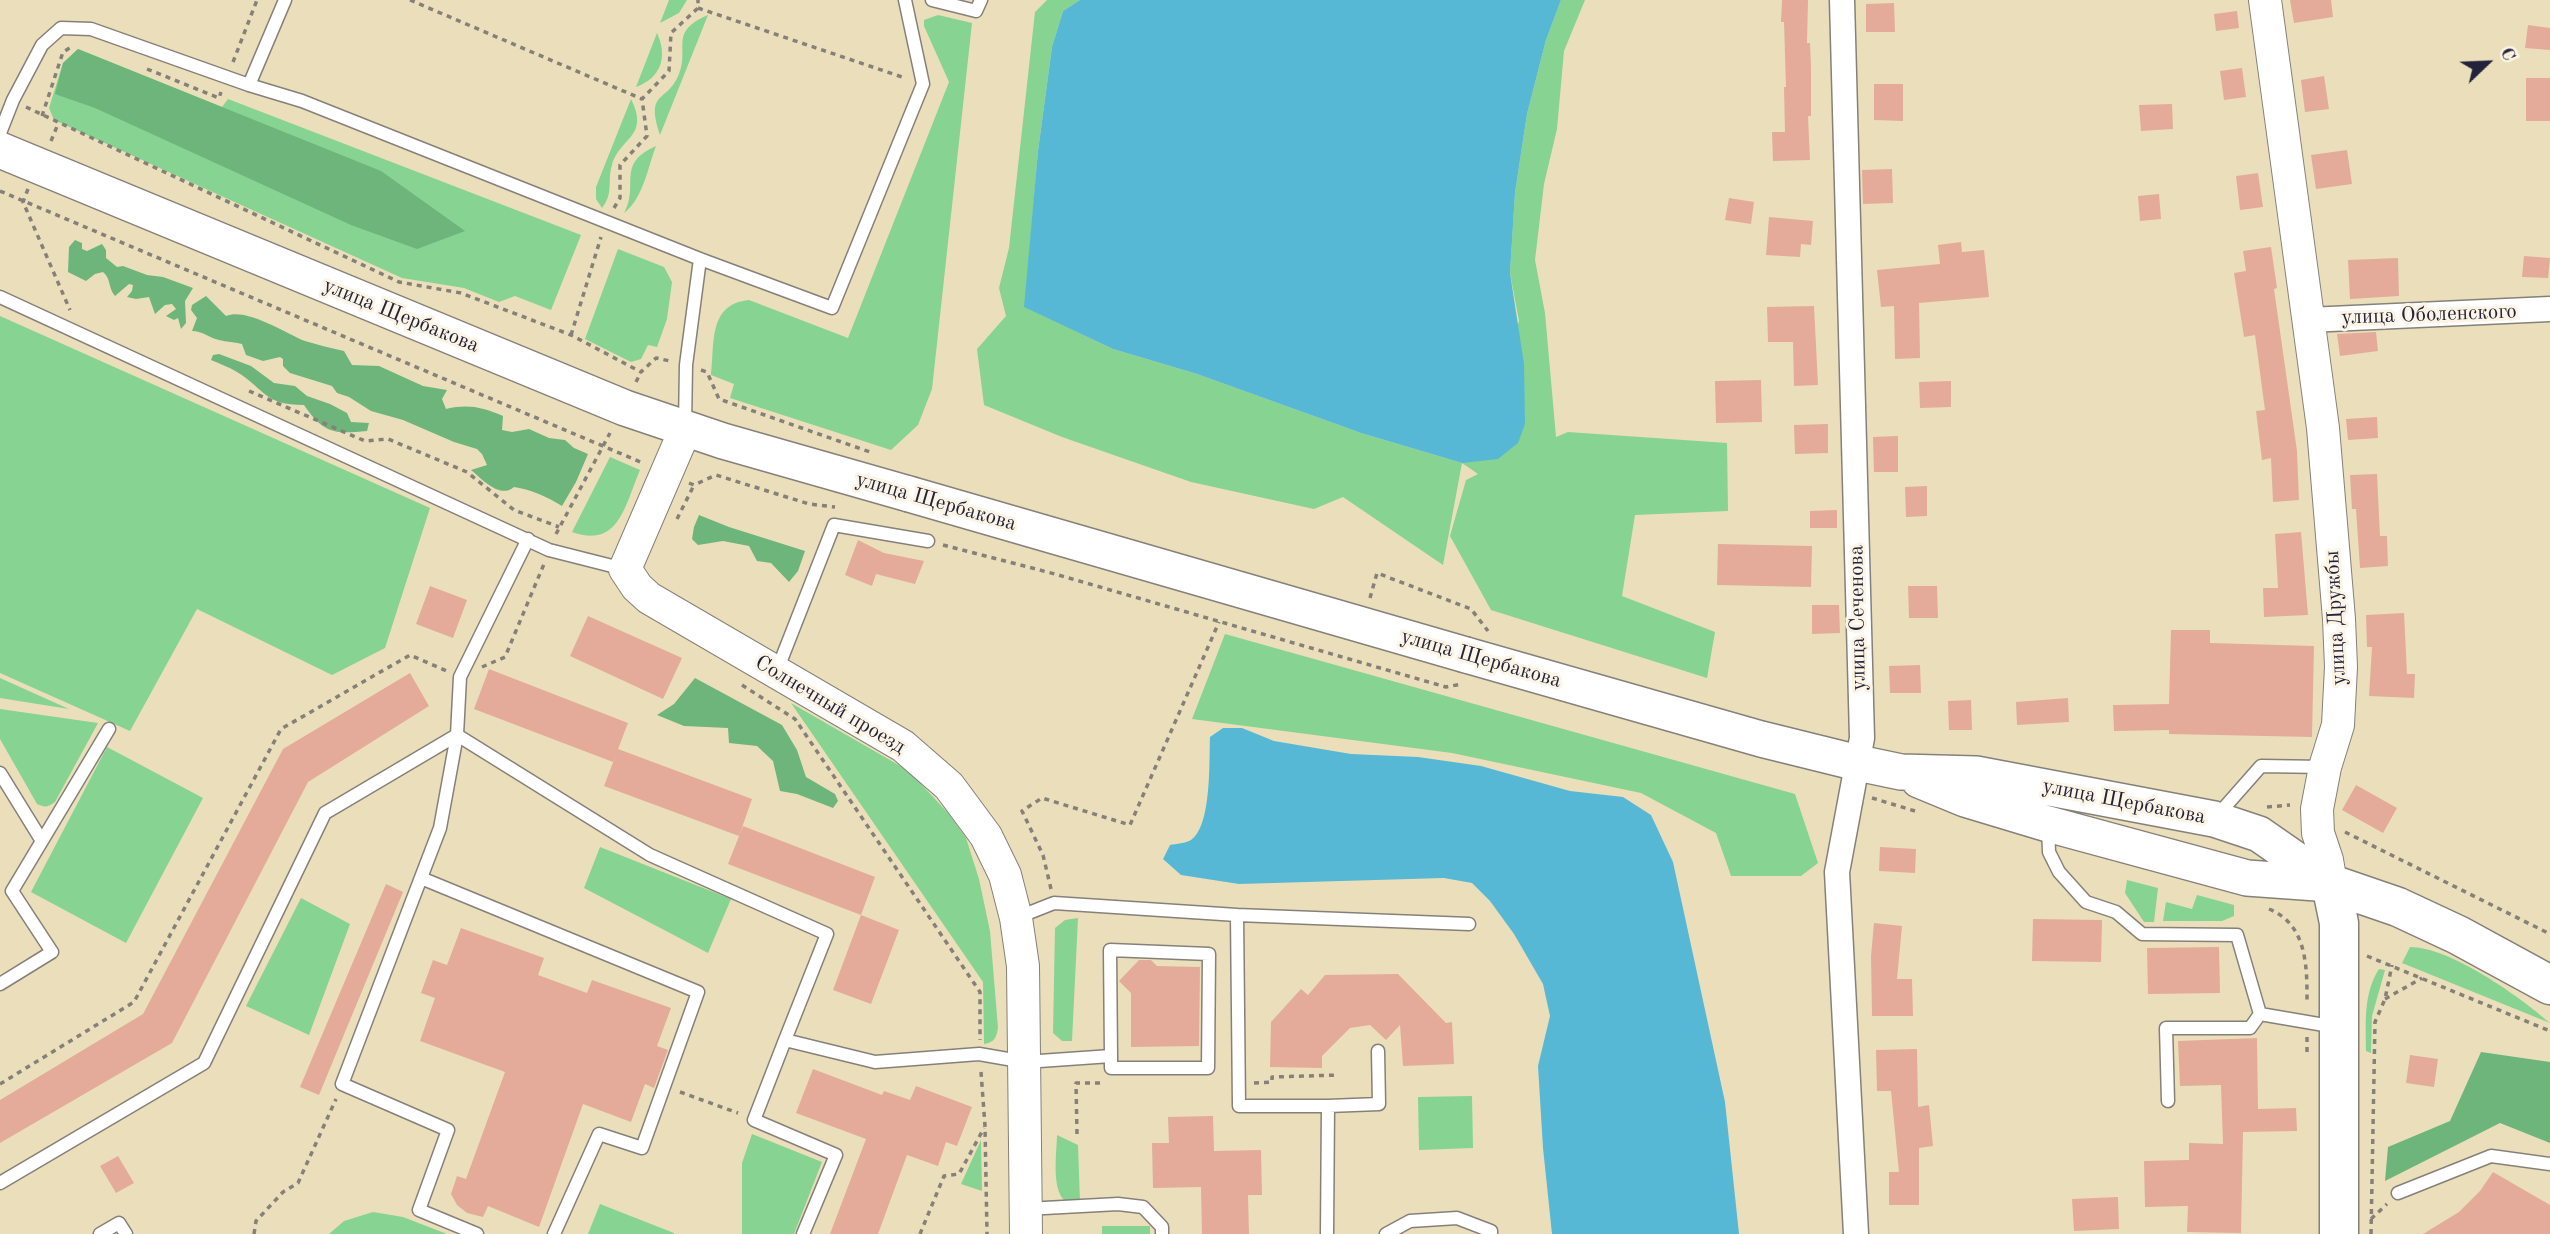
<!DOCTYPE html>
<html>
<head>
<meta charset="utf-8">
<style>
  body { margin:0 }
  #map { position:relative; width:2550px; height:1234px; overflow:hidden; background:#eadfba; font-family:"Old Standard TT",serif }
  canvas { display:block }
  .north { position:absolute; left:2452px; top:28px; width:70px; height:70px; -webkit-text-stroke:5px #fcf5e5; paint-order:stroke; rotate:67deg; font-size:19px; font-weight:700; line-height:28px; text-align:center; color:#22223b }
  .north::after { content:''; display:block; margin:auto; width:24px; height:32px; background:#22223b; clip-path:polygon(50% 0,100% 100%,50% 72%,0 100%) }
</style>
</head>
<body>
<div id="map">
<canvas width="2550" height="1234"></canvas>
<div class="north">С</div>
</div>
<script>
const g = document.querySelector('canvas').getContext('2d');
g.lineJoin = 'round';
function paint(path, color) { g.fillStyle = color; g.fill(path, 'evenodd'); }
function strokePath(path, color, width, dash) { g.strokeStyle = color; g.lineWidth = width; g.lineCap = dash ? 'butt' : 'round'; g.setLineDash(dash || []); g.stroke(path); }
function write(font, color, halo, rows, align = 'center') {
  g.font = font + ' "Old Standard TT",serif'; g.lineWidth = 6; g.setLineDash([]); g.textBaseline = 'middle'; g.strokeStyle = halo; g.fillStyle = color; for (const [text, x, y, turn = 0] of rows) {
    g.save(); g.translate(x, y); g.rotate((+turn || 0) * Math.PI / 180); g.textAlign = isNaN(turn) ? turn : align; if (halo) g.strokeText(text, 0, 0); g.fillText(text, 0, 0); g.restore();
  }
}
paint(new Path2D(`
  M 669,0 L 687,0 L 679,13 L 660,23 Z
  M 1047,0 L 1080,0 L 1063,11 L 1052,47 L 1038,151 L 1025,307 L 1113,349 L 1197,374 L 1361,433 L 1462,463 L 1519,321 L 1510,273 L 1515,193 L 1527,114 L 1546,40 L 1561,0 L 1585,0 L 1564,51 L 1557,129 L 1544,184 L 1535,260 L 1545,313 L 1556,437 L 1568,432 L 1727,443 L 1728,511 L 1635,515 L 1622,596 L 1715,632 L 1707,678 L 1491,610 L 1450,536 L 1466,480 L 1478,474 L 1462,463 L 1443,565 L 1343,497 L 1314,509 L 1191,482 L 1062,437 L 984,405 L 977,349 L 1006,316 L 999,288 L 1009,248 L 1035,12 Z
  M 708,15 L 660,135 C 645,89 667,104 679,74 C 690,48 668,32 708,15 Z
  M 938,15 L 972,23 L 932,389 L 918,425 L 891,450 L 730,398 L 734,384 L 711,375 C 715,343 708,304 749,300 L 848,338 L 949,82 L 924,26 L 924,20 Z
  M 657,33 C 668,57 661,78 636,87 Z
  M 78,49 L 222,107 L 228,99 L 581,235 L 551,310 L 515,296 L 499,302 L 464,288 L 402,278 L 54,120 L 49,108 L 63,63 Z
  M 631,99 C 650,137 620,137 612,165 C 607,181 614,193 602,208 L 596,199 L 596,187 Z
  M 656,146 C 648,167 643,199 624,213 C 640,185 615,164 656,146 Z
  M 618,249 L 664,267 L 672,282 L 667,319 L 657,347 L 648,345 L 641,359 L 631,362 L 585,339 Z
  M 0,316 L 430,508 L 385,648 L 332,675 L 197,609 L 130,731 L 0,673 Z
  M 610,457 L 640,470 C 625,505 619,549 572,532 Z
  M 1225,634 L 1795,794 L 1818,863 L 1801,876 L 1731,876 L 1716,833 L 1641,793 L 1452,753 L 1192,719 Z
  M 0,678 L 69,709 L 0,698 Z
  M 791,703 L 909,771 L 948,813 L 966,838 L 979,879 L 990,931 L 998,1028 C 996,1038 995,1042 984,1044 L 983,982 Z
  M 0,709 L 98,723 L 55,802 C 48,807 45,808 37,804 L 0,739 Z
  M 107,747 L 203,798 L 126,943 L 31,892 Z
  M 600,847 L 731,899 L 708,953 L 584,888 Z
  M 2127,880 L 2158,888 L 2154,922 L 2144,922 L 2125,893 Z
  M 2197,895 L 2234,905 L 2234,916 L 2222,921 L 2163,921 L 2166,902 L 2192,909 Z
  M 301,898 L 350,924 L 309,1035 L 246,1006 Z
  M 1078,918 L 1072,1041 L 1062,1041 L 1053,1033 L 1055,928 L 1065,920 Z
  M 2410,947 C 2450,947 2519,996 2550,1023 L 2402,963 Z
  M 2379,969 L 2385,970 L 2372,1016 L 2371,1053 L 2366,1051 C 2366,1023 2363,994 2379,969 Z
  M 1472,1096 L 1473,1148 L 1419,1150 L 1418,1097 Z
  M 752,1134 L 822,1162 L 794,1234 L 742,1234 L 742,1163 Z
  M 1057,1135 L 1078,1145 L 1080,1202 C 1078,1202 1070,1202 1068,1202 C 1050,1196 1057,1150 1057,1135 Z
  M 981,1140 L 982,1191 L 961,1184 Z
  M 600,1204 L 674,1233 L 674,1234 L 588,1234 Z
  M 373,1212 L 403,1217 L 447,1234 L 329,1234 L 344,1221 Z
  M 1102,1226 L 1150,1226 L 1150,1234 L 1102,1234 Z`), '#87d391');
paint(new Path2D(`
  M 78,49 L 381,171 L 465,231 L 417,249 L 351,225 L 95,108 L 55,94 L 63,63 Z
  M 75,240 L 82,243 L 82,249 L 87,251 L 102,244 L 106,250 L 106,258 L 117,267 L 123,266 L 147,275 L 163,277 L 193,288 L 185,301 L 186,323 L 181,329 L 178,318 L 174,320 L 166,316 L 176,309 L 172,304 L 165,305 L 155,314 L 149,297 L 136,299 L 127,297 L 132,291 L 133,285 L 129,284 L 115,296 C 108,288 111,278 103,272 L 95,274 L 86,281 L 68,272 L 69,247 Z
  M 206,296 L 226,316 C 246,307 285,333 305,341 C 318,345 331,348 344,351 L 352,365 L 379,366 L 423,386 L 447,390 L 442,399 L 446,409 C 468,404 482,407 503,416 L 502,430 L 512,432 L 529,429 L 549,438 L 565,440 L 574,448 L 588,454 L 576,482 L 562,506 C 546,496 532,490 514,487 C 500,499 483,480 471,470 L 487,465 L 482,454 L 477,449 L 454,442 L 403,420 L 371,411 L 349,397 L 337,393 L 332,386 L 290,373 L 283,366 L 283,359 L 280,357 L 263,361 L 246,355 L 242,344 C 234,342 227,342 219,340 C 209,338 203,331 192,331 L 197,318 L 191,310 L 192,305 Z
  M 219,354 L 251,366 L 274,383 L 295,386 L 307,396 L 330,404 L 347,413 L 351,422 L 369,423 L 367,431 C 334,434 324,434 304,405 C 264,405 266,390 237,372 C 229,367 220,364 211,360 L 213,355 Z
  M 699,515 L 729,527 L 805,551 L 798,571 L 789,582 L 771,563 L 757,561 L 749,546 L 723,541 L 698,545 L 692,539 L 694,527 Z
  M 695,678 L 782,725 L 797,750 L 806,777 L 835,794 L 838,801 L 833,808 L 797,794 L 780,791 L 773,761 L 757,746 L 729,743 L 728,728 L 684,726 L 657,715 L 674,704 Z
  M 2481,1052 L 2550,1062 L 2550,1143 L 2500,1123 L 2385,1181 L 2388,1147 L 2450,1121 Z`), '#6db57b');
paint(new Path2D(`
  M 1080,0 L 1561,0 L 1546,40 L 1527,114 L 1515,193 L 1510,273 L 1524,364 L 1525,424 L 1518,443 L 1498,459 L 1462,463 L 1361,433 L 1197,374 L 1113,349 L 1024,307 L 1038,151 L 1052,47 L 1063,11 Z
  M 1223,728 L 1242,728 L 1274,741 L 1351,754 L 1418,757 L 1481,766 L 1570,791 L 1623,797 L 1651,815 L 1673,862 L 1725,1102 L 1739,1234 L 1552,1234 L 1543,1148 L 1538,1066 L 1550,1016 L 1543,984 L 1514,934 L 1490,901 L 1472,883 L 1444,878 L 1239,884 L 1181,875 L 1163,859 L 1170,845 C 1176,844 1186,843 1191,840 C 1212,826 1209,760 1210,737 Z`), '#57b8d6');
paint(new Path2D(`
  M 1782,0 L 1808,0 L 1807,43 L 1810,43 L 1811,66 L 1811,116 L 1808,116 L 1810,160 L 1773,161 L 1772,132 L 1785,132 L 1784,87 L 1786,87 L 1784,22 L 1781,22 Z
  M 2290,0 L 2331,0 L 2333,17 L 2294,23 Z
  M 1894,3 L 1895,32 L 1866,32 L 1866,4 Z
  M 2237,11 L 2239,28 L 2216,31 L 2214,14 Z
  M 2528,25 L 2550,28 L 2550,50 L 2525,48 Z
  M 2242,68 L 2246,97 L 2224,100 L 2220,71 Z
  M 2324,76 L 2329,109 L 2305,112 L 2301,80 Z
  M 2526,78 L 2550,78 L 2550,121 L 2526,121 Z
  M 1874,84 L 1903,84 L 1903,121 L 1874,120 Z
  M 2172,104 L 2173,129 L 2141,131 L 2139,105 Z
  M 2347,150 L 2352,184 L 2316,189 L 2311,155 Z
  M 1892,169 L 1893,203 L 1863,204 L 1862,170 Z
  M 2258,173 L 2263,207 L 2240,210 L 2236,176 Z
  M 2159,194 L 2161,219 L 2140,221 L 2138,196 Z
  M 1729,198 L 1754,202 L 1751,224 L 1725,220 Z
  M 1769,217 L 1813,221 L 1811,245 L 1801,244 L 1800,257 L 1766,255 Z
  M 1961,242 L 1962,252 L 1984,250 L 1989,297 L 1919,303 L 1920,358 L 1895,359 L 1894,306 L 1881,307 L 1877,270 L 1940,264 L 1938,245 Z
  M 2271,247 L 2277,288 L 2274,289 L 2297,451 L 2299,500 L 2273,502 L 2271,458 L 2262,460 L 2256,411 L 2265,410 L 2255,335 L 2244,337 L 2234,273 L 2246,271 L 2243,251 Z
  M 2524,256 L 2550,258 L 2548,278 L 2522,277 Z
  M 2398,258 L 2399,296 L 2350,299 L 2348,260 Z
  M 1814,306 L 1818,385 L 1794,386 L 1793,342 L 1768,342 L 1767,307 Z
  M 2376,332 L 2378,351 L 2340,356 L 2337,334 Z
  M 1761,380 L 1762,422 L 1716,423 L 1715,381 Z
  M 1951,381 L 1951,407 L 1920,408 L 1919,382 Z
  M 2377,417 L 2378,438 L 2348,440 L 2346,419 Z
  M 1828,424 L 1828,453 L 1795,454 L 1794,425 Z
  M 1898,436 L 1898,472 L 1874,472 L 1873,437 Z
  M 2377,474 L 2380,536 L 2387,536 L 2388,566 L 2360,568 L 2356,509 L 2352,509 L 2350,475 Z
  M 1927,486 L 1927,516 L 1906,517 L 1905,487 Z
  M 1837,510 L 1837,528 L 1810,528 L 1810,511 Z
  M 2301,532 L 2308,615 L 2264,617 L 2263,588 L 2278,588 L 2275,534 Z
  M 858,540 L 884,553 L 924,561 L 915,584 L 876,574 L 872,586 L 845,575 Z
  M 1718,544 L 1812,546 L 1811,587 L 1717,585 Z
  M 430,586 L 467,600 L 453,638 L 416,624 Z
  M 1908,586 L 1937,586 L 1938,618 L 1909,618 Z
  M 1812,605 L 1839,605 L 1840,633 L 1812,634 Z
  M 2404,613 L 2407,674 L 2415,674 L 2414,698 L 2369,696 L 2372,647 L 2367,647 L 2366,615 Z
  M 588,616 L 682,658 L 663,699 L 570,656 Z
  M 2171,630 L 2210,630 L 2210,643 L 2314,646 L 2312,737 L 2169,734 L 2169,730 L 2114,731 L 2113,705 L 2169,704 Z
  M 1920,665 L 1921,693 L 1890,693 L 1889,666 Z
  M 489,669 L 628,723 L 618,749 L 752,799 L 739,836 L 604,786 L 617,752 L 613,762 L 474,709 Z
  M 410,673 L 429,706 L 308,782 L 172,1043 L 0,1143 L 0,1100 L 143,1014 L 283,749 Z
  M 2068,698 L 2069,722 L 2017,725 L 2016,702 Z
  M 1971,700 L 1972,730 L 1949,730 L 1948,701 Z
  M 2356,785 L 2397,808 L 2383,833 L 2342,810 Z
  M 743,826 L 875,877 L 861,915 L 728,864 Z
  M 1880,847 L 1916,849 L 1915,873 L 1879,871 Z
  M 386,884 L 403,892 L 319,1095 L 300,1087 Z
  M 861,915 L 899,930 L 871,1004 L 833,990 Z
  M 2033,919 L 2102,920 L 2101,962 L 2032,961 Z
  M 1874,923 L 1902,926 L 1897,979 L 1912,979 L 1913,1016 L 1872,1016 L 1871,956 Z
  M 461,928 L 544,958 L 538,975 L 587,993 L 592,980 L 671,1008 L 657,1046 L 668,1050 L 654,1088 L 645,1084 L 631,1122 L 583,1104 L 539,1227 L 488,1206 L 483,1217 L 467,1213 L 457,1205 L 451,1194 L 457,1176 L 466,1179 L 505,1072 L 420,1041 L 435,998 L 421,993 L 433,960 L 447,965 Z
  M 2219,947 L 2220,993 L 2148,994 L 2147,948 Z
  M 1139,960 L 1151,960 L 1157,966 L 1200,967 L 1199,1046 L 1131,1047 L 1131,993 L 1119,981 Z
  M 1398,974 L 1446,1023 L 1452,1022 L 1454,1064 L 1403,1066 L 1400,1025 L 1386,1040 L 1370,1025 L 1350,1028 L 1322,1056 L 1322,1068 L 1270,1067 L 1271,1022 L 1301,989 L 1308,995 L 1325,975 Z
  M 2257,1038 L 2258,1109 L 2296,1108 L 2297,1131 L 2243,1132 L 2241,1233 L 2187,1232 L 2188,1206 L 2145,1207 L 2144,1161 L 2189,1160 L 2189,1143 L 2223,1144 L 2221,1085 L 2180,1086 L 2178,1041 Z
  M 1917,1049 L 1918,1107 L 1929,1105 L 1933,1146 L 1919,1148 L 1919,1205 L 1889,1205 L 1889,1172 L 1899,1172 L 1891,1091 L 1877,1091 L 1876,1050 Z
  M 2410,1055 L 2438,1059 L 2434,1087 L 2406,1083 Z
  M 813,1069 L 882,1095 L 884,1091 L 910,1100 L 916,1086 L 972,1107 L 957,1146 L 946,1142 L 938,1166 L 907,1155 L 878,1234 L 830,1234 L 866,1139 L 796,1113 Z
  M 1213,1116 L 1214,1151 L 1261,1150 L 1262,1195 L 1248,1195 L 1249,1234 L 1202,1234 L 1201,1187 L 1153,1188 L 1152,1143 L 1169,1143 L 1168,1117 Z
  M 118,1156 L 134,1183 L 116,1193 L 100,1166 Z
  M 2493,1172 L 2550,1205 L 2550,1234 L 2423,1234 L 2459,1212 L 2480,1191 Z
  M 2118,1197 L 2119,1229 L 2074,1231 L 2072,1199 Z`), '#e4ab9b');
const service = new Path2D(`
  M 285,0 L 249,85 L 302,101 L 700,259 L 832,308 L 923,84 L 905,0
  M 932,0 L 976,11 L 981,0
  M 0,133 L 13,100 L 42,45 L 61,28 L 91,29 L 249,85
  M 0,297 L 549,550 L 624,569
  M 685,425 L 686,365 L 700,259
  M 776,673 L 834,525 L 928,541
  M 0,773 L 42,841
  M 2216,817 L 2261,766 L 2325,767
  M 2048,826 L 2049,852 L 2059,872 L 2086,902 L 2116,912 L 2142,934 L 2237,935 L 2260,1014
  M 421,878 L 698,992 L 642,1148 L 599,1134 L 554,1234
  M 1237,915 L 1469,924
  M 1016,918 L 1054,903 L 1237,915 L 1239,1106 L 1328,1106 L 1327,1234
  M 0,984 L 52,952 L 12,891 L 109,729
  M 2260,1014 L 2336,1027
  M 785,1040 L 754,1120 L 836,1155 L 803,1234
  M 2168,1101 L 2166,1028 L 2250,1028 L 2260,1014
  M 1328,1106 L 1379,1104 L 1378,1051
  M 0,1183 L 204,1063 L 325,813 L 457,735 L 460,677 L 528,539
  M 2398,1193 L 2491,1156 L 2550,1164
  M 1026,1209 L 1118,1204 L 1143,1207 L 1162,1227 L 1162,1234
  M 100,1234 L 119,1223 L 126,1234
  M 477,1234 L 419,1210 L 448,1130 L 342,1084 L 440,828 L 457,735 L 650,855 L 827,934 L 785,1040 L 875,1062 L 979,1054 L 1025,1062 L 1111,1056 L 1111,1068 L 1208,1068 L 1209,954 L 1110,950 L 1111,1056
  M 1386,1234 L 1410,1221 L 1457,1218 L 1491,1231 L 1491,1234`);
const minor = new Path2D(`
  M 1842,0 L 1862,738 L 1837,872 L 1856,1234
  M 2308,320 L 2550,309`);
const tertiary = new Path2D(`
  M 2265,0 L 2323,428 L 2339,619 L 2341,667 L 2338,725 L 2325,767 L 2317,809 L 2318,833 L 2327,860 L 2331,884
  M 685,430 L 625,569 L 637,587 L 649,598 L 903,746 L 949,786 L 986,836 L 1005,875 L 1016,918 L 1023,966 L 1026,1234`);
const secondary = new Path2D(`
  M 0,150 L 625,408 L 723,441 L 909,494
  M 1466,655 L 1761,739 L 1858,763 L 1901,772 L 1976,774 L 2214,819 L 2259,834 L 2331,884
  M 1919,780 L 1965,799 L 2048,824 L 2247,878 L 2331,884`);
const primary = new Path2D(`
  M 2331,884 L 2339,923 L 2339,1234
  M 2331,884 L 2398,907 L 2458,935 L 2550,985`);
strokePath(service, '#86807a', 15);
strokePath(minor, '#86807a', 27);
strokePath(tertiary, '#86807a', 34);
strokePath(secondary, '#86807a', 38);
strokePath(primary, '#86807a', 41);
strokePath(new Path2D(`
  M 410,0 L 642,99
  M 698,8 L 905,78
  M 233,62 L 257,0
  M 147,69 L 219,98 L 221,92
  M 26,107 L 399,282 L 461,293 L 571,335 L 641,372 L 656,358 L 670,361
  M 42,116 L 63,52 L 73,46
  M 51,141 L 58,124
  M 28,189 L 23,202 L 70,310
  M 0,191 L 643,463
  M 614,208 L 620,198 L 620,165 L 647,136 L 642,99 L 669,71 L 671,33 L 698,8 L 698,0
  M 571,335 L 601,237
  M 701,370 L 707,372 L 719,399 L 870,452
  M 636,382 L 641,372
  M 249,391 L 365,441 L 388,439 L 467,472 L 514,510 L 559,527
  M 689,483 L 694,485 L 716,475 L 809,504 L 835,507
  M 677,519 L 694,485
  M 556,534 L 610,433
  M 943,545 L 1055,574 L 1446,687 L 1462,684
  M 1370,598 L 1377,573 L 1471,609 L 1488,631
  M 482,667 L 505,657 L 544,564
  M 742,685 L 795,719 L 980,992 L 980,1040
  M 1872,798 L 1915,811
  M 2267,807 L 2290,805
  M 2345,832 L 2550,934
  M 1051,889 L 1043,855 L 1022,811 L 1042,798 L 1130,825 L 1219,622
  M 2269,909 C 2308,925 2307,968 2307,1004
  M 2367,956 L 2550,1031
  M 2385,999 L 2422,978
  M 2307,1037 L 2307,1053
  M 981,1072 L 985,1126 L 987,1234
  M 1254,1083 L 1272,1082 L 1272,1077 L 1339,1075
  M 0,1084 L 134,1002 L 281,729 L 410,655 L 447,671
  M 680,1092 L 738,1113
  M 1077,1134 L 1076,1083 L 1103,1083
  M 2371,1219 L 2387,1204
  M 254,1234 L 256,1221 L 283,1192 L 298,1183 L 336,1099
  M 920,1234 L 944,1176 L 959,1174 L 984,1128
  M 2371,1234 L 2375,1022 L 2385,999 L 2392,965`), '#86807a', 3.5, [5, 5]);
strokePath(service, '#fff', 12);
strokePath(minor, '#fff', 24);
strokePath(tertiary, '#fff', 32);
strokePath(secondary, '#fff', 35);
strokePath(primary, '#fff', 38);
const secondaryBridge = new Path2D(`
  M 909,494 L 1466,655`);
strokePath(secondaryBridge, '#86807a', 38, []);
strokePath(secondaryBridge, '#fff', 35);
write('21px', '#22223b', '#fcf5e5', [
  ["улица Оболенского",2429,315,-2],
  ["улица Щербакова",401,316,22],
  ["улица Щербакова",936,502,16],
  ["улица Сеченова",1858,618,-91],
  ["улица Дружбы",2336,618,-93],
  ["улица Щербакова",1481,659,16],
  ["Солнечный проезд",830,705,31],
  ["улица Щербакова",2124,802,11]
]);
</script>
</body>
</html>
